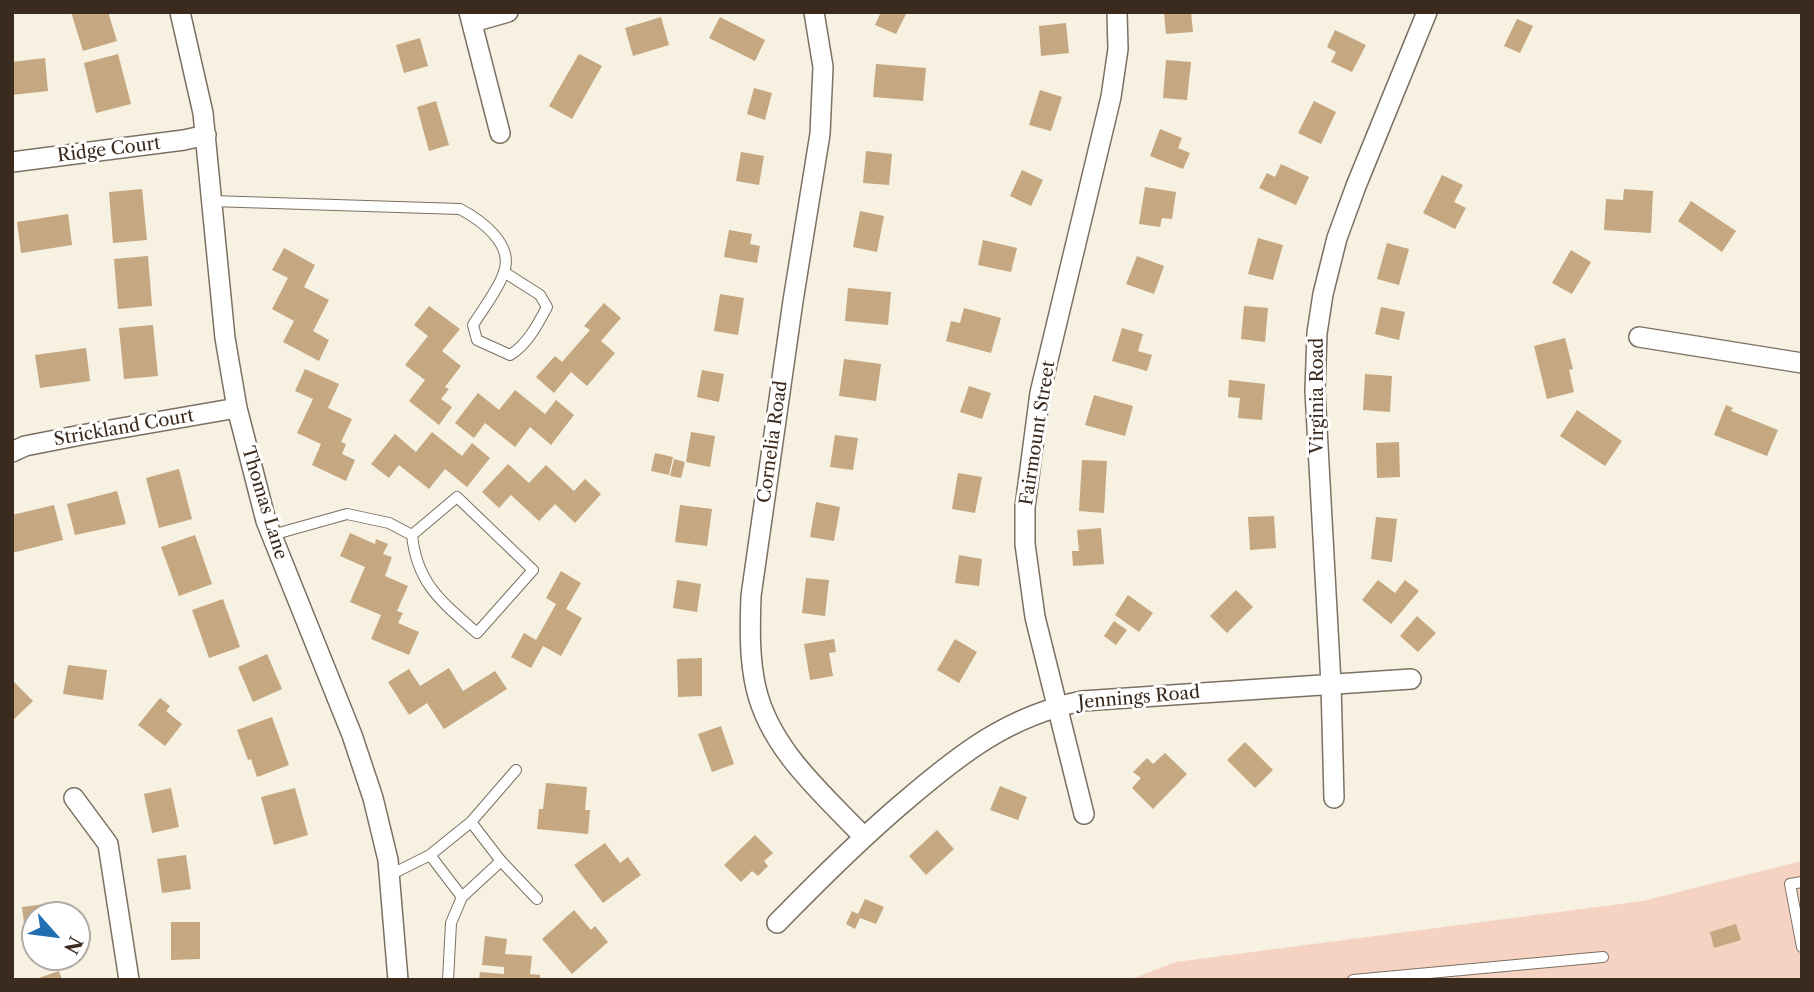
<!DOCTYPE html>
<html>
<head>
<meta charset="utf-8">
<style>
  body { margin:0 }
  #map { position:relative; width:1814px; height:992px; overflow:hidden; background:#f6f1e1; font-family:"Libre Caslon Text",serif }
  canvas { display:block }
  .frame { position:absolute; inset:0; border:14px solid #3b2a1e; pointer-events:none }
  .north { position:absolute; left:21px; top:901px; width:70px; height:70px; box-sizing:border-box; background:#fff; border:2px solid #b1aaa5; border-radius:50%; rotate:118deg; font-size:19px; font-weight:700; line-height:28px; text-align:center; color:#3b2a1e }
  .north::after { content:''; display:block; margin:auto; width:24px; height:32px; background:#1f6fb2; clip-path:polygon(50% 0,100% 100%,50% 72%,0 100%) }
</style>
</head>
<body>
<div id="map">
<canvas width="1814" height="992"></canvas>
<div class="frame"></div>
<div class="north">N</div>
</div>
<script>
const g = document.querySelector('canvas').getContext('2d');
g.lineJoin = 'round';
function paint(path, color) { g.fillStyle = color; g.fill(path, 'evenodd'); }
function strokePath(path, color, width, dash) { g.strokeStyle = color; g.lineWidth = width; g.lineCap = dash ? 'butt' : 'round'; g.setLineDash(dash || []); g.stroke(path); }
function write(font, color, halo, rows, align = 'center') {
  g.font = font + ' "Libre Caslon Text",serif'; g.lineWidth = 6; g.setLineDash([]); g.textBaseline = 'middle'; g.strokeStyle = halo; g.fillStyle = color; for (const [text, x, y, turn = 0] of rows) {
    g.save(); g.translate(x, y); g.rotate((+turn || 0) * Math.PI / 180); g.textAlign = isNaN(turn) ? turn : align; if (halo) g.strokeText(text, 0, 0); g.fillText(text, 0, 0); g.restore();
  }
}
paint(new Path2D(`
  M 1802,861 L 1802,980 L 1129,980 L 1176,962 L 1643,901 Z`), '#f6d2c3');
paint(new Path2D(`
  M 71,12 L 108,12 L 117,41 L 83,51 Z
  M 881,12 L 907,12 L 896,34 L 875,25 Z
  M 1164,12 L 1191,12 L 1193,32 L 1166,34 Z
  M 661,17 L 669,45 L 633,56 L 625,28 Z
  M 720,17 L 765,40 L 755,61 L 709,38 Z
  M 1517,19 L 1533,26 L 1520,53 L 1504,46 Z
  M 1066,23 L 1069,53 L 1041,56 L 1039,26 Z
  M 1335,30 L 1366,45 L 1352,72 L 1331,62 L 1336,52 L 1327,47 Z
  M 420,38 L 428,66 L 404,73 L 396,45 Z
  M 118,54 L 131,104 L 96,113 L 84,63 Z
  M 579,54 L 602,66 L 572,119 L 549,106 Z
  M 45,58 L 48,91 L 12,95 L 12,62 Z
  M 1166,60 L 1191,62 L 1187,100 L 1163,98 Z
  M 876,64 L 926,68 L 923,101 L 873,97 Z
  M 754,88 L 772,93 L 765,120 L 747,114 Z
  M 1040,90 L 1062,97 L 1051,131 L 1029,125 Z
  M 436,101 L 449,145 L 429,151 L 417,107 Z
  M 1314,101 L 1336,112 L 1321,144 L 1298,133 Z
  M 1160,129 L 1182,138 L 1178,148 L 1190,153 L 1183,169 L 1150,156 Z
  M 866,151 L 892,154 L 889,185 L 863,183 Z
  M 741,152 L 764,156 L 759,185 L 736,181 Z
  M 1281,164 L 1309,177 L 1296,205 L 1259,188 L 1267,173 L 1275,177 Z
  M 1022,170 L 1043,180 L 1031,206 L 1010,196 Z
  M 1442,175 L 1463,185 L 1454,202 L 1466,208 L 1455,229 L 1423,213 Z
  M 1145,187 L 1176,192 L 1172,219 L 1162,218 L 1160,227 L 1139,224 Z
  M 142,189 L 147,240 L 113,243 L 109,192 Z
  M 1624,189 L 1653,191 L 1651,233 L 1604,230 L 1606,199 L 1623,200 Z
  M 1691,201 L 1736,231 L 1722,252 L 1678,221 Z
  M 860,211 L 884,216 L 877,252 L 853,247 Z
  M 68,214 L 72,245 L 21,253 L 17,222 Z
  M 729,230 L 752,234 L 750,244 L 760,246 L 757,263 L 724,257 Z
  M 1258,238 L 1283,245 L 1273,280 L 1248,274 Z
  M 983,240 L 1017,248 L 1011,272 L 978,265 Z
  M 1387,243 L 1409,249 L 1399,285 L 1377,279 Z
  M 284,248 L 315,265 L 304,287 L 329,300 L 313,331 L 329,340 L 319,361 L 283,342 L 294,321 L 272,309 L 288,278 L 272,270 Z
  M 1571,250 L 1591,262 L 1572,294 L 1552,283 Z
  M 148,256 L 152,306 L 118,309 L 114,259 Z
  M 1137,256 L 1164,266 L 1154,294 L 1126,284 Z
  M 848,288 L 891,292 L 888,325 L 845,321 Z
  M 720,294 L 744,298 L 738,335 L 714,331 Z
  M 604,303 L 621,318 L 601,341 L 615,353 L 587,386 L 571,372 L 554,393 L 536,377 L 555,356 L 562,362 L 590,330 L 584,326 Z
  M 429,306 L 460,329 L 442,351 L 461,366 L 445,387 L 449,389 L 441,399 L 452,407 L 439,425 L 409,401 L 425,380 L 405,365 L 428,336 L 414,325 Z
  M 1244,306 L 1268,308 L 1265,342 L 1241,339 Z
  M 1381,307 L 1405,312 L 1399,340 L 1375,334 Z
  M 964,308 L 1001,318 L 991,353 L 946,341 L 951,321 L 960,323 Z
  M 153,325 L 158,376 L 124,379 L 119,328 Z
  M 1122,328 L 1143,334 L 1138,351 L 1152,355 L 1147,371 L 1112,361 Z
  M 1565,338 L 1573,369 L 1569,370 L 1574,392 L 1547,399 L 1534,346 Z
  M 86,348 L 90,381 L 40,388 L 35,355 Z
  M 844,359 L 881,364 L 876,401 L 839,396 Z
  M 305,369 L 339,384 L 328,408 L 352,419 L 341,442 L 346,444 L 342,454 L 355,460 L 346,481 L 312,465 L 321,444 L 297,433 L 313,399 L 295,391 Z
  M 702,370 L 724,374 L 719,402 L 697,397 Z
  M 1365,374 L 1392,376 L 1390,412 L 1363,410 Z
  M 1229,380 L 1265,384 L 1262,420 L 1238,418 L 1240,398 L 1228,397 Z
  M 969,386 L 991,393 L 982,419 L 960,412 Z
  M 515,390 L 545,414 L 556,400 L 574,415 L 551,445 L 530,427 L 515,447 L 485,423 L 474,438 L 455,423 L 478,393 L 499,410 Z
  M 1094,395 L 1133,406 L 1125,436 L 1085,425 Z
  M 1726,405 L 1733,408 L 1731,411 L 1778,430 L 1767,456 L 1714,435 Z
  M 1577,410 L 1622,441 L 1605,466 L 1560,436 Z
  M 432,432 L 462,456 L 472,443 L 490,458 L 467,487 L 445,469 L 429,489 L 399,465 L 389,478 L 371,464 L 395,434 L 416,452 Z
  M 691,432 L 715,436 L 710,467 L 686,462 Z
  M 835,435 L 858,438 L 853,470 L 830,467 Z
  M 1399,442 L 1400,477 L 1377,478 L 1376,443 Z
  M 655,453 L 673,457 L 669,475 L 651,471 Z
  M 674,459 L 685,462 L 681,478 L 670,476 Z
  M 1082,460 L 1107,461 L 1104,513 L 1079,511 Z
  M 508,464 L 529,483 L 546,465 L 574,491 L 585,479 L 601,494 L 575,523 L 555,504 L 539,521 L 511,495 L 499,508 L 482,492 Z
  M 179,469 L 192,519 L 159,528 L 146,478 Z
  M 958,473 L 982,477 L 975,513 L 952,509 Z
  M 117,491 L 126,524 L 75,535 L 67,504 Z
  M 816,502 L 840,507 L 834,541 L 810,537 Z
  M 54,505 L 63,540 L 12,553 L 12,515 Z
  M 680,505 L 712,509 L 707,546 L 675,542 Z
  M 1274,516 L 1276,548 L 1250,550 L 1248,517 Z
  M 1376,517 L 1397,519 L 1392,562 L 1371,559 Z
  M 1101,528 L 1104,564 L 1073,566 L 1072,551 L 1079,551 L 1077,530 Z
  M 350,533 L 375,544 L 376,539 L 388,544 L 383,554 L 392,557 L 385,576 L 408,586 L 397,611 L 403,613 L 398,623 L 419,632 L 409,655 L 371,639 L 381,615 L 350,602 L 365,567 L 340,556 Z
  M 195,535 L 212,584 L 179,596 L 161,547 Z
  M 959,555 L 982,559 L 979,586 L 955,583 Z
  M 561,571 L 581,583 L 566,609 L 582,618 L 561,656 L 543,646 L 531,668 L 511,657 L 524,633 L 536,640 L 556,604 L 546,598 Z
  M 806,578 L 829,580 L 825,616 L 802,613 Z
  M 677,580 L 701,584 L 697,612 L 673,608 Z
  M 1378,580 L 1395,593 L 1405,580 L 1419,591 L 1391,624 L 1362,600 Z
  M 1236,590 L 1253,607 L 1227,633 L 1210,616 Z
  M 1128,595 L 1153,613 L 1139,632 L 1115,615 Z
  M 223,599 L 240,647 L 209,658 L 192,610 Z
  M 1417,616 L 1436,633 L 1418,652 L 1400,636 Z
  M 1114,621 L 1127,630 L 1116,645 L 1104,636 Z
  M 834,639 L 836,652 L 829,653 L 833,676 L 810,680 L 804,644 Z
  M 955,639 L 977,652 L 959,683 L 937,670 Z
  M 267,654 L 282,689 L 253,702 L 238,667 Z
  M 702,658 L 702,696 L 678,697 L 677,659 Z
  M 68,665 L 107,670 L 103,700 L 63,694 Z
  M 449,668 L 463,691 L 495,671 L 507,689 L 444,729 L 427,703 L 409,715 L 388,682 L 409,669 L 420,686 Z
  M 12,680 L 33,701 L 12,721 Z
  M 160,698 L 170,706 L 166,711 L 182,724 L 165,746 L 138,725 Z
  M 272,717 L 289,765 L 257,777 L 251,759 L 248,760 L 237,730 Z
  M 721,726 L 734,764 L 712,772 L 698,734 Z
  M 1245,742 L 1273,770 L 1255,788 L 1227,760 Z
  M 1165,753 L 1187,774 L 1153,809 L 1132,788 L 1141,778 L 1133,772 L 1147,758 L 1153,764 Z
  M 546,783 L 587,787 L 585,810 L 590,810 L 588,834 L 537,829 L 539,809 L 543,809 Z
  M 1000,786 L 1027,797 L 1018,820 L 990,810 Z
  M 171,788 L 179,827 L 152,833 L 144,794 Z
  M 295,788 L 308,835 L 274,845 L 261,797 Z
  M 937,830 L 954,849 L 926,875 L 909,856 Z
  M 755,835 L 773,853 L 764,861 L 768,866 L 758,876 L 752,871 L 741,882 L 724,865 Z
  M 605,843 L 620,863 L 628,857 L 641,875 L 603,903 L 574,865 Z
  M 186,855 L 191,889 L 162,893 L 157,859 Z
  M 865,899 L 884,907 L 876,924 L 860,918 L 855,929 L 846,924 L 852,911 L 858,914 Z
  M 52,903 L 54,915 L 35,915 L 35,938 L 26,939 L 22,907 Z
  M 574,910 L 591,930 L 595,926 L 608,942 L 572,974 L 542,939 Z
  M 171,922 L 200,922 L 200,959 L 171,960 Z
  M 1736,924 L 1741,940 L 1714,948 L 1710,932 Z
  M 485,936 L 507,939 L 505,954 L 532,956 L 530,974 L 540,975 L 540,980 L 479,980 L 480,972 L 504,974 L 504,967 L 482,965 Z
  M 59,971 L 62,980 L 36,980 L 36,979 Z`), '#c5a781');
const lane = new Path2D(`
  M 211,201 L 460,209 C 481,220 514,244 504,272 C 499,289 482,310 473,325 L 477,340 L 510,355 C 527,345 538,324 547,307 L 540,295 L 504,272
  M 272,535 L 347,514 L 389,523 L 412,535 C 417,584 442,602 477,633 L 533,570 L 457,497 L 412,535
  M 471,822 L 501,861 L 537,899
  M 430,855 L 462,897
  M 390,875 L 430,855 L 471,822 L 516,770
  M 1802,882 L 1790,884 L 1802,947
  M 448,980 L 451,923 L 462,897 L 501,861
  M 1353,980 L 1603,957`);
const street = new Path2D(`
  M 180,12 L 203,113 L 225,338 L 237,408 L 266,521 L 352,735 L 373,798 L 388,860 L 398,980
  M 469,12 L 500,133
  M 814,12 L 823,67 L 820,134 L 793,301 L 751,596 C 750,627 749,658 756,688 C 770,749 822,793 863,836
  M 473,22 L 508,12
  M 12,162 L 184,140 L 206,135
  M 1639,337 L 1802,363
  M 12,452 L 25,446 L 81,435 L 237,408
  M 74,798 L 108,844 L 129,980
  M 1334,798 L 1331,684 L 1315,391 L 1317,333 L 1323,294 L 1337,238 L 1356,186 L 1427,12
  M 1084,814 L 1035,617 L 1025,544 L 1025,507 L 1040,393 L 1111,97 L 1118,49 L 1117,12
  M 777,923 C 818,881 859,840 904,802 C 960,754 1008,716 1082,701 L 1411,679`);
strokePath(lane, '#7c7062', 12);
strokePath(street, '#7c7062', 22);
strokePath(lane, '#fff', 10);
strokePath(street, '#fff', 19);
write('18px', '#3b2a1e', '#fff', [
  ["Ridge Court",109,150,-7],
  ["Virginia Road",1318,396,-90],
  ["Strickland Court",124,428,-10],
  ["Fairmount Street",1038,433,-81],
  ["Cornelia Road",773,442,-82],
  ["Thomas Lane",264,503,73],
  ["Jennings Road",1139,698,-5]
]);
</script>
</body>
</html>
